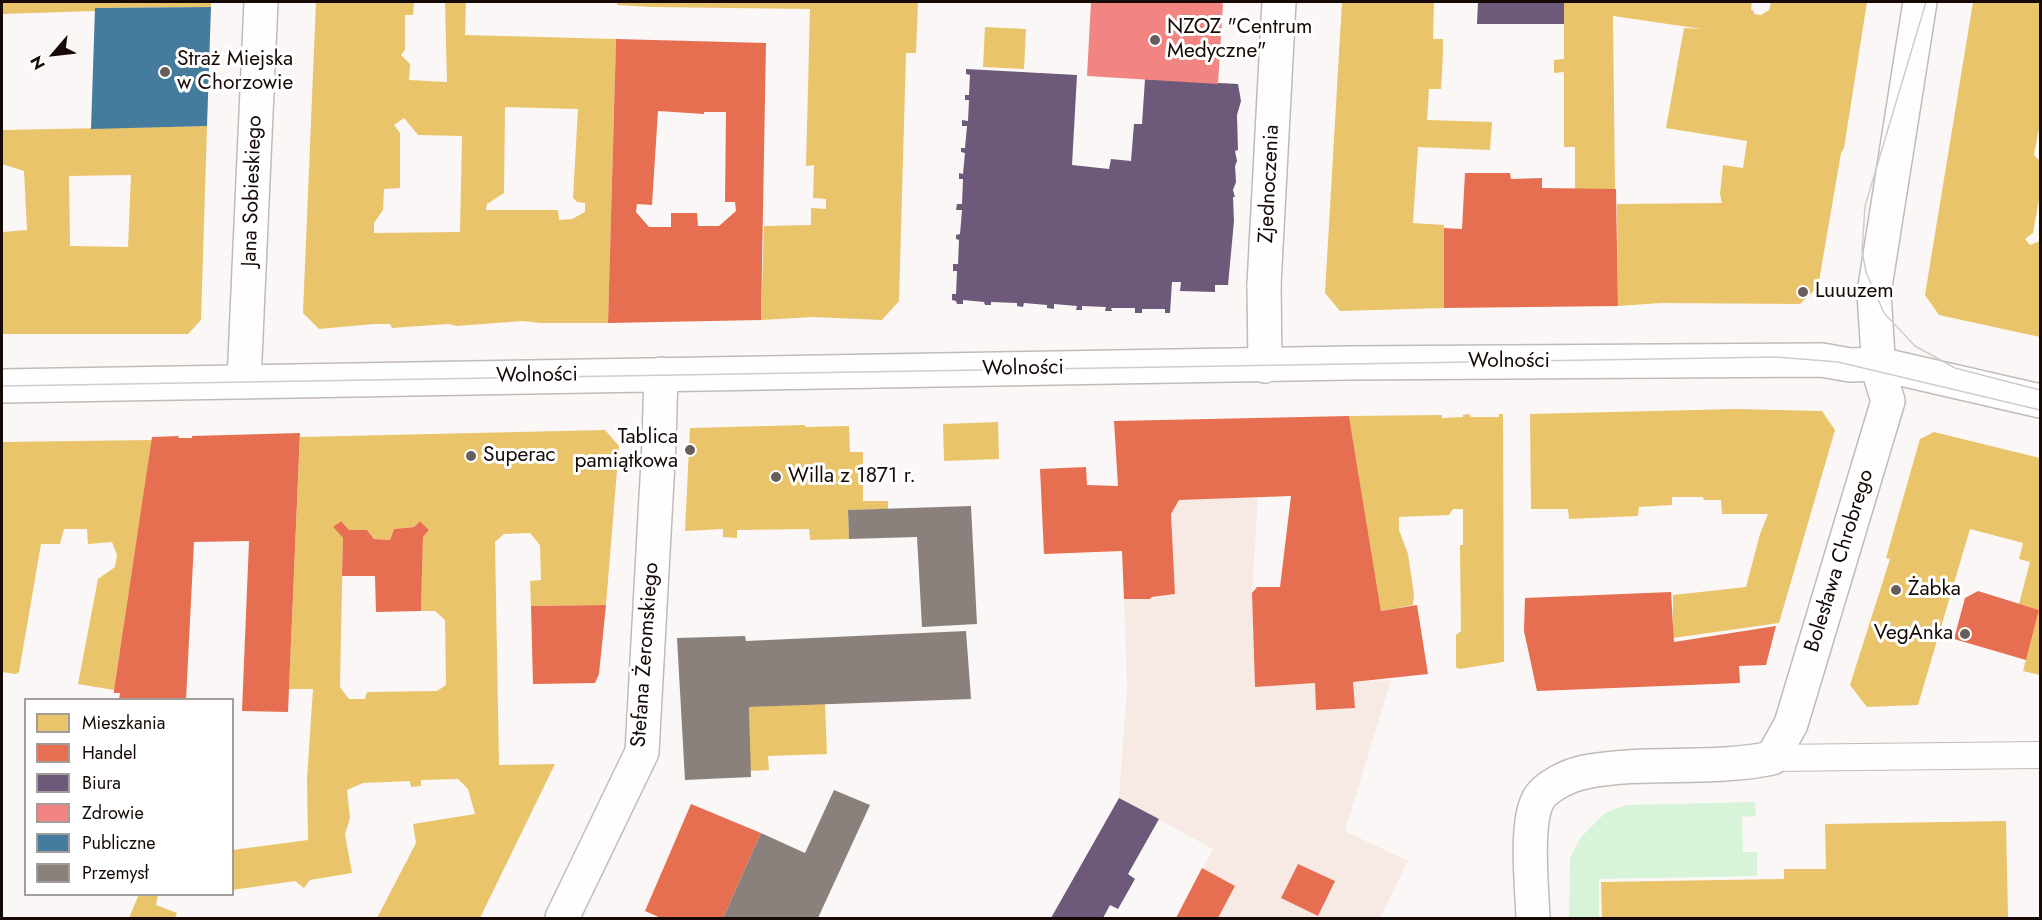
<!DOCTYPE html>
<html>
<head>
<meta charset="utf-8">
<style>
  body { margin:0 }
  #map { position:relative; width:2042px; height:920px; overflow:hidden; background:#fbf7f6; font-family:Jost,sans-serif }
  canvas { display:block }
  .frame { position:absolute; inset:0; border:3px solid #170a06; pointer-events:none }
  .legend { position:absolute; left:24px; top:698px; width:210px; height:198px; box-sizing:border-box; background:#fff; border:2px solid #a29d9b; margin:0; padding:8px 10px; list-style:none; font-size:18px; color:#170a06 }
  .legend li { display:flex; align-items:center; gap:12px; height:30px }
  .legend b { width:30px; border:2px solid #a29d9b }
  .north { position:absolute; left:24px; top:24px; width:60px; height:60px; -webkit-text-stroke:4px #fff; paint-order:stroke; rotate:242deg; font-size:16px; font-weight:700; line-height:24px; text-align:center; color:#170a06 }
  .north::after { content:''; display:block; margin:auto; width:21px; height:27px; background:#170a06; clip-path:polygon(50% 0,100% 100%,50% 72%,0 100%) }
</style>
</head>
<body>
<div id="map">
<canvas width="2042" height="920"></canvas>
<div class="frame"></div>
<ul class="legend">
<li><b style="height:16px;background:#e9c46a"></b>Mieszkania</li>
<li><b style="height:16px;background:#e76f51"></b>Handel</li>
<li><b style="height:16px;background:#6d597a"></b>Biura</li>
<li><b style="height:16px;background:#f28482"></b>Zdrowie</li>
<li><b style="height:16px;background:#457b9d"></b>Publiczne</li>
<li><b style="height:16px;background:#8a817c"></b>Przemysł</li>
</ul>
<div class="north">N</div>
</div>
<script>
const g = document.querySelector('canvas').getContext('2d');
g.lineJoin = 'round';
function paint(path, color) { g.fillStyle = color; g.fill(path, 'evenodd'); }
function strokePath(path, color, width, dash) { g.strokeStyle = color; g.lineWidth = width; g.lineCap = dash ? 'butt' : 'round'; g.setLineDash(dash || []); g.stroke(path); }
function write(font, color, halo, rows, align = 'center') {
  g.font = font + ' Jost,sans-serif'; g.lineWidth = 6; g.setLineDash([]); g.textBaseline = 'middle'; g.strokeStyle = halo; g.fillStyle = color; for (const [text, x, y, turn = 0] of rows) {
    g.save(); g.translate(x, y); g.rotate((+turn || 0) * Math.PI / 180); g.textAlign = isNaN(turn) ? turn : align; if (halo) g.strokeText(text, 0, 0); g.fillText(text, 0, 0); g.restore();
  }
}
paint(new Path2D(`
  M 1258,497 L 1252,593 L 1255,687 L 1315,683 L 1316,710 L 1355,707 L 1353,682 L 1391,680 L 1345,831 L 1408,861 L 1380,918 L 1176,918 L 1213,849 L 1119,798 L 1127,687 L 1124,599 L 1150,599 L 1175,594 L 1171,514 L 1179,500 Z`), '#f7eae5');
paint(new Path2D(`
  M 1755,802 L 1756,816 L 1742,817 L 1743,852 L 1757,852 L 1757,876 L 1599,879 L 1599,918 L 1569,918 L 1570,858 L 1581,837 L 1605,813 L 1626,805 Z`), '#d7f4d9');
paint(new Path2D(`
  M 2,2 L 211,2 L 211,7 L 95,8 L 95,11 L 2,14 Z
  M 316,2 L 414,2 L 413,15 L 405,15 L 405,50 L 401,55 L 410,64 L 409,80 L 447,82 L 445,2 L 466,2 L 465,35 L 616,39 L 608,323 L 540,323 L 523,321 L 457,326 L 448,324 L 392,328 L 390,324 L 374,324 L 319,329 L 303,313 ZM 505,107 L 578,109 L 573,198 L 577,202 L 585,203 L 585,212 L 572,219 L 559,220 L 558,210 L 486,210 L 487,204 L 504,193 ZM 404,118 L 418,135 L 462,136 L 460,232 L 374,233 L 374,223 L 383,210 L 384,189 L 400,188 L 400,133 L 394,125 Z
  M 617,2 L 918,2 L 916,53 L 906,53 L 899,301 L 882,320 L 814,317 L 761,320 L 764,226 L 811,225 L 811,208 L 826,209 L 826,199 L 813,198 L 814,165 L 806,166 L 810,9 L 650,7 L 617,5 Z
  M 1342,2 L 1434,2 L 1433,39 L 1443,39 L 1443,54 L 1441,89 L 1429,89 L 1427,120 L 1492,122 L 1490,150 L 1418,147 L 1413,223 L 1444,225 L 1444,308 L 1340,311 L 1325,293 Z
  M 1564,2 L 1752,2 L 1751,10 L 1754,11 L 1754,14 L 1761,15 L 1769,10 L 1771,2 L 1867,2 L 1844,148 L 1841,153 L 1818,287 L 1800,304 L 1661,303 L 1618,306 L 1617,204 L 1722,203 L 1720,194 L 1723,165 L 1743,168 L 1747,141 L 1666,128 L 1684,28 L 1702,29 L 1613,16 L 1615,189 L 1575,189 L 1575,147 L 1564,147 L 1564,72 L 1554,73 L 1554,60 L 1564,59 Z
  M 1973,2 L 2040,2 L 2040,123 L 2034,155 L 2040,161 L 2040,194 L 2033,233 L 2025,239 L 2030,245 L 2040,241 L 2040,337 L 1939,315 L 1925,295 Z
  M 985,27 L 1026,29 L 1024,69 L 983,67 Z
  M 207,126 L 201,320 L 188,334 L 2,334 L 3,232 L 27,230 L 24,171 L 2,164 L 2,130 ZM 131,175 L 128,247 L 70,246 L 69,176 Z
  M 1736,409 L 1822,411 L 1835,430 L 1779,623 L 1673,638 L 1673,595 L 1746,587 L 1760,534 L 1768,514 L 1722,514 L 1721,500 L 1704,500 L 1703,497 L 1672,497 L 1672,505 L 1639,507 L 1638,516 L 1569,519 L 1568,509 L 1531,509 L 1530,414 Z
  M 1469,414 L 1471,417 L 1499,417 L 1499,414 L 1503,414 L 1504,662 L 1459,669 L 1456,667 L 1456,635 L 1461,631 L 1460,545 L 1463,545 L 1463,509 L 1453,509 L 1449,515 L 1399,517 L 1399,530 L 1408,554 L 1414,594 L 1413,605 L 1381,611 L 1349,416 L 1442,415 L 1442,418 L 1463,417 L 1463,415 Z
  M 998,422 L 999,459 L 944,461 L 943,424 Z
  M 805,425 L 805,427 L 849,426 L 850,452 L 863,452 L 863,501 L 888,501 L 888,509 L 848,510 L 849,539 L 810,540 L 809,529 L 737,530 L 737,538 L 723,537 L 723,529 L 685,531 L 690,428 Z
  M 605,430 L 619,446 L 606,605 L 531,606 L 530,581 L 541,580 L 540,545 L 530,533 L 504,534 L 495,542 L 499,765 L 555,764 L 480,918 L 377,918 L 416,843 L 413,824 L 475,814 L 468,789 L 458,779 L 421,780 L 421,786 L 411,787 L 410,781 L 363,783 L 347,790 L 350,818 L 345,834 L 352,873 L 310,880 L 304,888 L 295,881 L 232,890 L 232,850 L 308,840 L 307,779 L 313,689 L 289,689 L 300,437 ZM 341,521 L 349,530 L 367,530 L 374,539 L 390,540 L 394,529 L 414,527 L 420,521 L 429,530 L 423,537 L 421,611 L 435,611 L 445,620 L 446,685 L 437,691 L 367,692 L 365,699 L 349,699 L 340,687 L 343,538 L 333,527 Z
  M 1934,432 L 2040,458 L 2040,675 L 2023,671 L 2039,610 L 2019,604 L 2030,562 L 2019,559 L 2023,543 L 1970,529 L 1918,705 L 1867,707 L 1850,685 L 1890,559 L 1886,558 L 1920,439 Z
  M 152,440 L 114,690 L 78,684 L 98,579 L 115,567 L 117,555 L 112,542 L 88,544 L 87,529 L 64,529 L 60,544 L 41,544 L 19,672 L 16,674 L 2,672 L 2,442 Z
  M 825,703 L 827,754 L 768,756 L 769,770 L 750,771 L 749,707 Z
  M 2006,821 L 2008,918 L 1602,918 L 1601,882 L 1782,879 L 1784,879 L 1784,869 L 1826,869 L 1825,824 Z
  M 139,894 L 158,894 L 156,905 L 177,913 L 175,918 L 129,918 Z`), '#e9c46a');
paint(new Path2D(`
  M 616,39 L 766,43 L 761,320 L 608,323 ZM 658,111 L 704,114 L 704,112 L 726,112 L 725,202 L 735,202 L 736,211 L 719,226 L 698,226 L 697,213 L 671,213 L 671,227 L 649,227 L 636,212 L 637,204 L 652,205 Z
  M 1465,173 L 1510,173 L 1511,179 L 1542,178 L 1542,188 L 1616,189 L 1618,306 L 1444,308 L 1444,228 L 1462,229 Z
  M 1349,416 L 1381,611 L 1417,605 L 1428,674 L 1353,682 L 1355,708 L 1316,710 L 1315,683 L 1255,687 L 1252,593 L 1257,587 L 1280,587 L 1291,496 L 1179,500 L 1171,514 L 1175,594 L 1152,597 L 1150,599 L 1124,599 L 1122,551 L 1044,554 L 1040,469 L 1086,467 L 1087,485 L 1118,486 L 1114,421 Z
  M 300,433 L 288,712 L 242,711 L 249,541 L 194,542 L 186,700 L 119,700 L 120,693 L 114,693 L 114,690 L 152,437 L 179,436 L 178,438 L 192,438 L 192,436 Z
  M 341,521 L 349,530 L 367,530 L 374,539 L 390,540 L 394,529 L 414,527 L 420,521 L 429,530 L 423,537 L 421,611 L 376,612 L 375,576 L 342,576 L 343,538 L 333,527 Z
  M 1978,591 L 2039,610 L 2026,660 L 1954,639 L 1965,598 Z
  M 1671,592 L 1674,642 L 1776,626 L 1766,665 L 1739,666 L 1740,683 L 1537,691 L 1524,631 L 1525,598 Z
  M 606,605 L 599,674 L 595,683 L 533,684 L 531,606 Z
  M 691,804 L 761,833 L 723,918 L 661,918 L 645,911 Z
  M 1298,864 L 1335,881 L 1318,916 L 1281,898 Z
  M 1202,868 L 1235,886 L 1218,918 L 1176,918 Z`), '#e76f51');
paint(new Path2D(`
  M 1478,2 L 1564,2 L 1564,24 L 1477,24 Z
  M 966,69 L 1077,75 L 1072,165 L 1109,169 L 1111,159 L 1131,161 L 1134,124 L 1142,124 L 1145,79 L 1238,84 L 1241,101 L 1237,115 L 1238,150 L 1235,151 L 1237,161 L 1235,166 L 1236,182 L 1233,190 L 1235,197 L 1233,197 L 1234,221 L 1228,285 L 1215,285 L 1215,292 L 1180,291 L 1181,282 L 1172,282 L 1170,313 L 1165,313 L 1165,309 L 1142,309 L 1142,313 L 1135,313 L 1135,308 L 1111,308 L 1112,311 L 1105,311 L 1106,307 L 1082,306 L 1082,310 L 1076,310 L 1077,306 L 1054,304 L 1054,309 L 1047,308 L 1047,305 L 1024,303 L 1023,307 L 1017,306 L 1017,303 L 991,302 L 991,305 L 985,305 L 984,302 L 963,300 L 963,304 L 957,304 L 956,301 L 952,300 L 952,294 L 956,294 L 957,271 L 953,271 L 953,264 L 958,264 L 959,240 L 956,239 L 956,235 L 960,234 L 962,210 L 956,210 L 957,204 L 962,204 L 963,179 L 959,179 L 959,173 L 963,174 L 965,153 L 961,152 L 961,148 L 965,148 L 967,126 L 962,126 L 962,120 L 968,121 L 969,100 L 965,100 L 965,95 L 969,95 L 970,75 L 966,74 Z
  M 1119,798 L 1159,819 L 1128,874 L 1135,879 L 1118,909 L 1110,905 L 1103,918 L 1051,918 Z`), '#6d597a');
paint(new Path2D(`
  M 1091,2 L 1220,2 L 1223,4 L 1218,84 L 1087,76 Z`), '#f28482');
paint(new Path2D(`
  M 211,7 L 207,126 L 91,129 L 95,8 Z`), '#457b9d');
paint(new Path2D(`
  M 971,506 L 977,624 L 922,627 L 917,537 L 849,539 L 848,510 Z
  M 966,631 L 971,699 L 749,707 L 751,777 L 685,780 L 677,638 L 745,636 L 746,641 Z
  M 834,790 L 870,805 L 818,918 L 723,918 L 761,833 L 805,853 Z`), '#8a817c');
const service = new Path2D(`
  M 1772,758 L 2040,755`);
const pedestrian = new Path2D(`
  M 1264,285 L 1265,366
  M 2,386 L 1349,363 L 1822,360 L 1850,365 L 1879,364
  M 659,443 L 661,374`);
const minor = new Path2D(`
  M 1264,285 L 1279,2
  M 1879,364 L 2040,401
  M 244,381 L 261,2
  M 562,918 L 642,752 L 659,443
  M 1533,918 C 1532,889 1525,824 1538,800 C 1545,786 1570,775 1585,772 C 1647,760 1711,771 1772,758 L 1791,724 L 1888,401 L 1879,372 L 1874,293 L 1920,2`);
strokePath(service, '#c2bab7', 28);
strokePath(pedestrian, '#c2bab7', 36);
strokePath(minor, '#c2bab7', 36);
strokePath(service, '#fefefe', 26);
strokePath(pedestrian, '#fefefe', 33);
strokePath(minor, '#fefefe', 33);
strokePath(new Path2D(`
  M 1926,2 L 1865,206 L 1862,251 L 1866,272 L 1884,313 L 1915,346 L 1955,368 L 2040,390
  M 2,386 L 1776,357 L 1838,362 L 2040,410`), '#cfcdcc', 1.5);
for (const [x, y, r, color] of [
  [1155,40,6,"#675d5a"],
  [165,72,6,"#675d5a"],
  [1803,292,6,"#675d5a"],
  [690,450,6,"#675d5a"],
  [471,456,6,"#675d5a"],
  [776,477,6,"#675d5a"],
  [1896,590,6,"#675d5a"],
  [1965,634,6,"#675d5a"]
]) { const dot = new Path2D(); dot.arc(x, y, r, 0, 2 * Math.PI); g.fillStyle = color; g.fill(dot); strokePath(dot, '#fff', 2); }
write('21px', '#170a06', '#fff', [
  ["NZOZ \"Centrum",1167,28],
  ["Medyczne\"",1167,52],
  ["Straż Miejska",177,60],
  ["w Chorzowie",177,84],
  ["Luuuzem",1815,292],
  ["Tablica",678,438,"right"],
  ["pamiątkowa",678,462,"right"],
  ["Superac",483,456],
  ["Willa z 1871 r.",788,477],
  ["Żabka",1908,590],
  ["VegAnka",1953,634,"right"]
], 'left');
write('21px', '#170a06', '#fff', [
  ["Zjednoczenia",1270,184,-87],
  ["Jana Sobieskiego",253,191,-88],
  ["Wolności",1509,362],
  ["Wolności",1023,369,-1],
  ["Wolności",537,376,-1],
  ["Bolesława Chrobrego",1840,561,-73],
  ["Stefana Żeromskiego",646,655,-86]
]);
</script>
</body>
</html>
